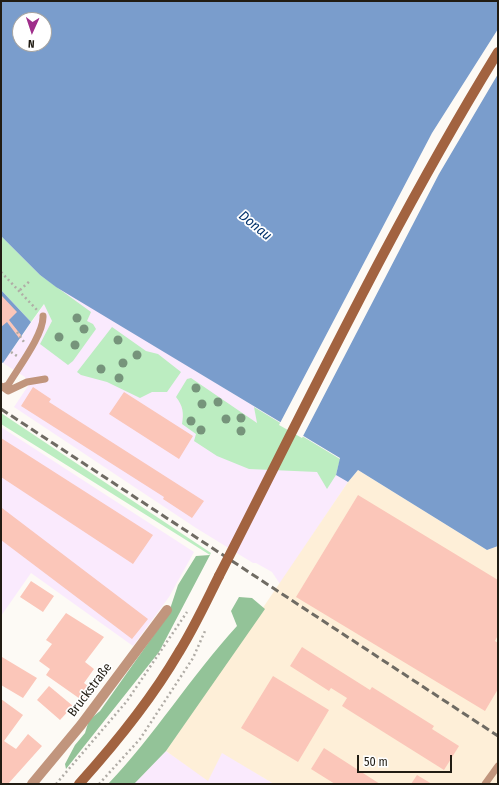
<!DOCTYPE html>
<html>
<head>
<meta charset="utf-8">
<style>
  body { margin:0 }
  #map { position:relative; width:499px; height:785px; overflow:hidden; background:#fdfaf5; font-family:"Fira Sans Condensed",sans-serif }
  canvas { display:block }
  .frame { position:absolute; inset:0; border:2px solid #211c13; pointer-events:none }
  .north { position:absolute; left:12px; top:12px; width:40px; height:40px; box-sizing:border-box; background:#fff; border:1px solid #a6a4a1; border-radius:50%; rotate:183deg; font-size:11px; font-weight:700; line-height:16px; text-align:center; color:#211c13 }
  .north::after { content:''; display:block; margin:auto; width:14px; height:18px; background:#9f2e8b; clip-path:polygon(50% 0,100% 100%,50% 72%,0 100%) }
  .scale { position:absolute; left:357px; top:755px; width:95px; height:18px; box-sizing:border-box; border:2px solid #211c13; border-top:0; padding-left:5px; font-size:12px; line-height:14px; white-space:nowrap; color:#211c13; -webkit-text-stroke:3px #fff; paint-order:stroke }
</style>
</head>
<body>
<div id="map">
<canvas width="499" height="785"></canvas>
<div class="frame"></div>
<div class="north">N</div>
<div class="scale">50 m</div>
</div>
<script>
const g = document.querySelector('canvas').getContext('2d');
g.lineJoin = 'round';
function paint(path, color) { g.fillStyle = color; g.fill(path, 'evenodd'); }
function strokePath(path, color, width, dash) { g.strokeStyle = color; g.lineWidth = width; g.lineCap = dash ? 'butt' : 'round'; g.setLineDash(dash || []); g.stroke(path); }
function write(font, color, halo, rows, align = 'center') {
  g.font = font + ' "Fira Sans Condensed",sans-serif'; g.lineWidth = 3.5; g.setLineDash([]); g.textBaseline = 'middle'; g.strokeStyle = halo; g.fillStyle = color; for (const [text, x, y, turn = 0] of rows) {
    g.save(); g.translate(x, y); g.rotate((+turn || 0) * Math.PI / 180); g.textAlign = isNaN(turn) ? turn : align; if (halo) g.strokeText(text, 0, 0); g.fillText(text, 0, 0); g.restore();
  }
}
paint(new Path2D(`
  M 57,286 L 340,459 L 336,475 L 348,482 L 280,584 L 272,572 L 256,563 L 253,563 L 196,528 L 14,407 L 28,386 L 25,377 L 3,363 Z
  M 1,427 L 194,552 L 169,597 L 133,646 L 31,573 L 1,616 Z
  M 166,751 L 208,780 L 222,752 L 274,784 L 134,784 Z`), '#faeafd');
paint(new Path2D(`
  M 358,470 L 487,550 L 498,546 L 498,784 L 274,784 L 222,753 L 208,781 L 166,751 L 348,482 Z`), '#feefd8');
paint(new Path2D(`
  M 1,236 L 40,275 L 91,312 L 87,321 L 93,324 L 96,329 L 73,361 L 68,365 L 40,344 L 52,321 L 44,304 L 31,322 L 1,290 Z
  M 112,327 L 146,351 L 158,354 L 181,372 L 167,392 L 152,392 L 140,398 L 107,382 L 81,375 L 77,372 Z
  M 191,378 L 257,423 L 254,407 L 340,459 L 336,475 L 327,489 L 317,472 L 249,469 L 217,456 L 194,441 L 196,434 L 182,424 C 184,413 183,406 176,397 L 187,379 Z
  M 1,413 L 211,553 L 210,555 L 1,424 Z`), '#bcedc1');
paint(new Path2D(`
  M 210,555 L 159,652 L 66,769 L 65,764 L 75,745 L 85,733 L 89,720 L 100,711 L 168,615 L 178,585 L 196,556 Z
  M 239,597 L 252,598 L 265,609 L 166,751 L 134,784 L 108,784 C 155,735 191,676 237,626 L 231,611 Z`), '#93c398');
paint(new Path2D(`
  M 1,1 L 498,1 L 498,546 L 487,550 L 358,470 L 348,482 L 336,475 L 340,458 L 56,287 L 40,275 L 1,236 ZM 20,20 L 44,20 L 44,44 L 20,44 Z
  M 1,290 L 31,322 L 3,363 L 1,362 Z`), '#7a9dcc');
paint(new Path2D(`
  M 498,29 L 498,74 L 439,174 L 302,438 L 279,425 L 432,133 Z`), '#fdfaf5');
paint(new Path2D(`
  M 1,295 L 17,312 L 9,320 L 21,335 L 19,338 L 7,322 L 1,327 Z
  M 33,387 L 51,399 L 49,402 L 204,501 L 192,518 L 163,499 L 164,497 L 21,406 Z
  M 124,392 L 193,436 L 179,459 L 109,414 Z
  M 1,438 L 153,535 L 133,564 L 1,477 Z
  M 358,495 L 498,580 L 498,635 L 495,641 L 498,643 L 498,689 L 485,711 L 296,597 Z
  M 2,508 L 148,619 L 132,639 L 1,540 Z
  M 31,581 L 54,596 L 43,612 L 20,597 Z
  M 66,613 L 104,637 L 85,662 L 94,669 L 84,683 L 92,689 L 83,701 L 46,675 L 50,669 L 39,661 L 52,644 L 46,640 Z
  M 302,647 L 370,690 L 372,687 L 434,726 L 432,729 L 459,746 L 444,770 L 342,706 L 347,698 L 331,688 L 329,691 L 290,666 Z
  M 2,657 L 37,678 L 23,698 L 1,685 Z
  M 273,676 L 329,710 L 298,762 L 241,728 Z
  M 49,686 L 73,706 L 60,720 L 37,700 Z
  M 1,699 L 23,715 L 4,741 L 16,749 L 28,734 L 42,746 L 8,784 L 1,784 Z
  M 324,748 L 380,784 L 335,784 L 311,769 Z
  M 417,775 L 432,784 L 411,784 Z`), '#fbc6b9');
strokePath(new Path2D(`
  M 1,272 L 37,310
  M 20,290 L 31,280
  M 17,332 L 24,342
  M 11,352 L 17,356
  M 56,784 L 127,701 L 187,612
  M 99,784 L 140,739 L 193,658 L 205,631`), '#b0aca6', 2.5, [2, 3]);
strokePath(new Path2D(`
  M 1,386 L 8,391 L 27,382 L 45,379
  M 3,387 L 8,385 C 18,368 44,334 43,316
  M 485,784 L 498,766`), '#c1957d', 7);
strokePath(new Path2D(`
  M 32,784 L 81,725 L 167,610`), '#c1957d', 10);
strokePath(new Path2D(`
  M 79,784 C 116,743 151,700 179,652 C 194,628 206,602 219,576`), '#a26340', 10);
strokePath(new Path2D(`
  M 1,409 L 498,736`), '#6f6b63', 3, [8, 4]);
strokePath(new Path2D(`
  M 219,576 C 309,400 394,221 498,52`), '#a26340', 10);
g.fillStyle = '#76947b';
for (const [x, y] of [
  [77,318],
  [84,329],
  [59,337],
  [118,340],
  [75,345],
  [137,355],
  [123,363],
  [101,369],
  [119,378],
  [196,388],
  [218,402],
  [202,404],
  [241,418],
  [226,419],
  [191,421],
  [201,430],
  [241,431]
]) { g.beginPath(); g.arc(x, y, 4.5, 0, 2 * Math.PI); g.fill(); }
write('13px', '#211c13', '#fff', [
  ["Bruckstraße",90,690,-53]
]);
write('italic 14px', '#05346d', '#fff', [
  ["Donau",255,226,39]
]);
</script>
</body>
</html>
